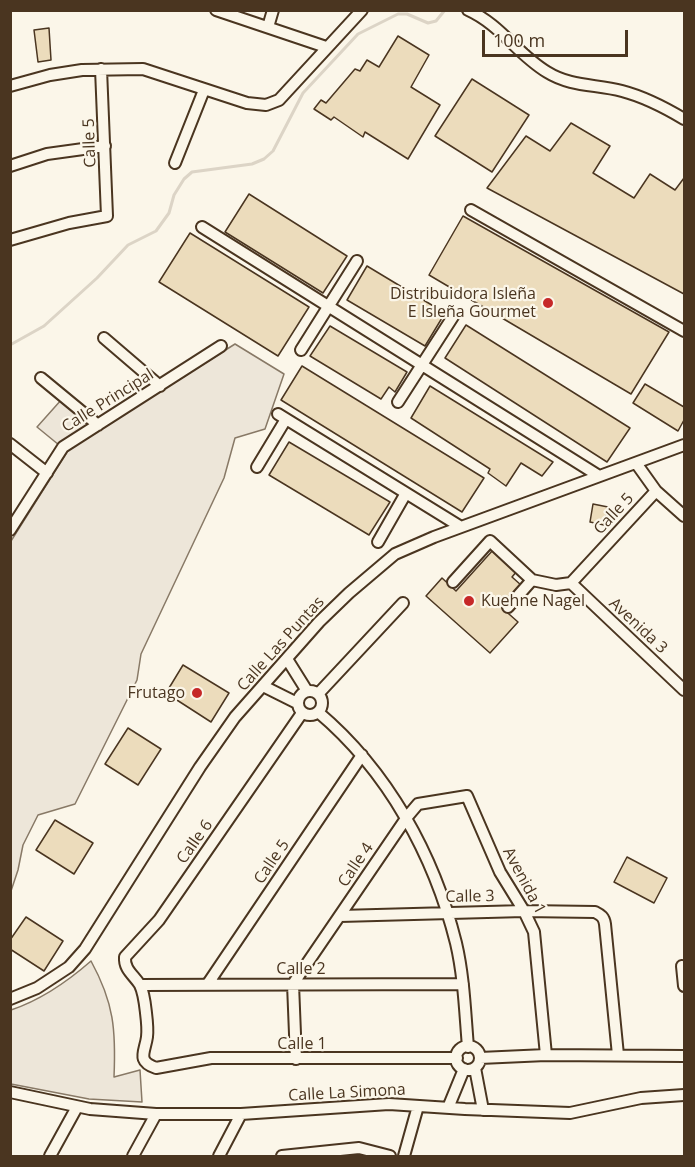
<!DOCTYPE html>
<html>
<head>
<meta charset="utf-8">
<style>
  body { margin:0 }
  #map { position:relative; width:695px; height:1167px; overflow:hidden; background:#fbf6e9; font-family:"Open Sans",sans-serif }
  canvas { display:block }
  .frame { position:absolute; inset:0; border:12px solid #4a3520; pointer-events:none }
  .scale { position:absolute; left:482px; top:30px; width:146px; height:27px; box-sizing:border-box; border:3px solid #4a3520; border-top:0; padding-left:8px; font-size:18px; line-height:21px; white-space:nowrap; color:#4a3520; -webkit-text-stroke:4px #fbf6e9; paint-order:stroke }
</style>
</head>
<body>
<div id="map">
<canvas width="695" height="1167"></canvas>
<div class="frame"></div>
<div class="scale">100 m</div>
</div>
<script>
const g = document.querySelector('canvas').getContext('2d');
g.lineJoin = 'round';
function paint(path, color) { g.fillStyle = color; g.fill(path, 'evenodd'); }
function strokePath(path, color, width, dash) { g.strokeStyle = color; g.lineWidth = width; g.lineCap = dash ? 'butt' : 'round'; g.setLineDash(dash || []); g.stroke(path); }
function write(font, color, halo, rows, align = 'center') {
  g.font = font + ' "Open Sans",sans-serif'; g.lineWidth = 4.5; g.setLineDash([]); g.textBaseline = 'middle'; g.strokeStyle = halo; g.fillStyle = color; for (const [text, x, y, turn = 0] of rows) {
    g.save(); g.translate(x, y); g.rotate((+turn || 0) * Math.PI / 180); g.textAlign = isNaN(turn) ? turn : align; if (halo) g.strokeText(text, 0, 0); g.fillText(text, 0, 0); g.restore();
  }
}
const green = new Path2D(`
  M 235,344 L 284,374 L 265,429 L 235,438 L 224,478 L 141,654 L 137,680 L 75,804 L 38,815 L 23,845 L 18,870 L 11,891 L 11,541 L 69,449 Z
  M 62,399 L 92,425 L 59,445 L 37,427 Z
  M 91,961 C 114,1003 116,1030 114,1077 L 140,1070 L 142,1102 L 89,1099 L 11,1084 L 11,1010 C 41,1000 67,982 91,961 Z`);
paint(green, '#ede6d9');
strokePath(green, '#887966', 1.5);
strokePath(new Path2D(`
  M 10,345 L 44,326 L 97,278 L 128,245 L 156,231 L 169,213 L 174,195 L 184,179 L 192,172 L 252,164 L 264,159 L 273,151 L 303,93 L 358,34 L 398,14 L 407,14 L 428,23 L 436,21 L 445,10`), '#dcd4c6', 3);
const building = new Path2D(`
  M 49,28 L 51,60 L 38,62 L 34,30 Z
  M 398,36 L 429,55 L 411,87 L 440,105 L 408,159 L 365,132 L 363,137 L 334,117 L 331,120 L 314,109 L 321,100 L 326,103 L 355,69 L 360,71 L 367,60 L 379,67 Z
  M 472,79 L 529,115 L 492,172 L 435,136 Z
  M 571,123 L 610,146 L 593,173 L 634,198 L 650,174 L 675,190 L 684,178 L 684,294 L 487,188 L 526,136 L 550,151 Z
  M 249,194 L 347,256 L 323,293 L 225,232 Z
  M 463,216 L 669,332 L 631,394 L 429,275 Z
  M 190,233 L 309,307 L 278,356 L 159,282 Z
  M 367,266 L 445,313 L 425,346 L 347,300 Z
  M 466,325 L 630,428 L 607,462 L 445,358 Z
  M 330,326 L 407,372 L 395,392 L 389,387 L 381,399 L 310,356 Z
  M 302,366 L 484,478 L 462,512 L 281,400 Z
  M 645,384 L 684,407 L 684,420 L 678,431 L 633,403 Z
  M 430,386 L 553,462 L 542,476 L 521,463 L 506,486 L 488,473 L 490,469 L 411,418 Z
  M 289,442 L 390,502 L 369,535 L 269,475 Z
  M 593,504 L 608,507 L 604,525 L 590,522 Z
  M 493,550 L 517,571 L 512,577 L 521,585 L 501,607 L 518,622 L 490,653 L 426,596 L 442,578 L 456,591 Z
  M 183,665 L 229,693 L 211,722 L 166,693 Z
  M 128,728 L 161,749 L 138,785 L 105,764 Z
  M 55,820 L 93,843 L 74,874 L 36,850 Z
  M 627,857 L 667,878 L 654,903 L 614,882 Z
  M 26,917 L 63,941 L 44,971 L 10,949 L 10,940 Z`);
paint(building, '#ecdcbc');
strokePath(building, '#4a3520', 1.5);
const minor = new Path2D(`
  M 216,10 L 326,47
  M 468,10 C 501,25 517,54 547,72 C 571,87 596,84 622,91 C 645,97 664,107 684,119
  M 268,27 L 273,10
  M 10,86 L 50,75 L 82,70 L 143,69 L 247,103 L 266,105 L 279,100 L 362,10
  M 175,163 L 204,90
  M 10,166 L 47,154 L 105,146
  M 471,210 L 684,331
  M 202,227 L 599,476
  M 10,240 L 69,223 L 107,216 L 101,69
  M 104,338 L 160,386
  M 301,350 L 357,261
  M 41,378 L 98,425
  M 398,402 L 454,315
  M 278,414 L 461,527
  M 10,444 L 47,473
  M 636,463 L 656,491 L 684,516
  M 257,467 L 286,419
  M 10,530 L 63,447 L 221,346
  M 378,542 L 406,493
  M 453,582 L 490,541 L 532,580
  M 571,583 L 684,690
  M 571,583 L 656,491
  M 508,607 L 532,580 L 556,585 L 571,583
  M 287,659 L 307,691
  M 263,686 L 297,703
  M298 703a12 12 0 1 1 24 0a12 12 0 1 1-24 0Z
  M 318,694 L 403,603
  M 318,712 C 388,771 434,855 456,943 C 464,977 465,1012 468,1047
  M 302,713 L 159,920 L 125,957 C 124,970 134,975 140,985 C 144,993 145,1004 146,1013 C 147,1021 148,1029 147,1037 C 145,1052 136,1061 156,1068 L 211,1058 L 457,1058
  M 340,916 L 524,911 L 595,912 C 601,915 604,917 605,924 L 618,1055
  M 682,966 L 684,986
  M 293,984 L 407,817 L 418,804 L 467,796 L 500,872 L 524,911 L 534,932 L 546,1055
  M 293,984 L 296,1059
  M 140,985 L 463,984
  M 207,985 L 362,755
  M 10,999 L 37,988 L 69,967 L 85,949 L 200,767 L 235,717 L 319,622 L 349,593 L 395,554 L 434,537 L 684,445
  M456 1058a12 12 0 1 1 24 0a12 12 0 1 1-24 0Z
  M 480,1058 L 546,1055 L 684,1056
  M 475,1068 L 483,1110
  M 10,1092 L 90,1109 L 156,1114 L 241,1114 L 389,1104 L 465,1109 L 570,1113 L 641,1098 L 684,1095
  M 448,1108 L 464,1069
  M 50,1156 L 77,1107
  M 133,1156 L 156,1114
  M 219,1156 L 241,1114
  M 282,1156 L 359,1148 L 390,1156
  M 404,1156 L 418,1106`);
strokePath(minor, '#4a3520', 14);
strokePath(minor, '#fbf6e9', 10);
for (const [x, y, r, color] of [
  [548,303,6,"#c62828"],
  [469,601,6,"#c62828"],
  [197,693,6,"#c62828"]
]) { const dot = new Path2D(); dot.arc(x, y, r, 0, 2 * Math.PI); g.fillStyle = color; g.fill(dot); strokePath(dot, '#fbf6e9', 2); }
write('16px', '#4a3520', '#fbf6e9', [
  ["Calle 5",90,143,-92],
  ["Calle Principal",108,401,-32],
  ["Calle 5",614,514,-47],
  ["Avenida 3",638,626,43],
  ["Calle Las Puntas",281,644,-48],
  ["Calle 6",195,842,-55],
  ["Calle 5",272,862,-56],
  ["Calle 4",356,865,-56],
  ["Avenida 1",524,881,62],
  ["Calle 3",470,897,-1],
  ["Calle 2",301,969],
  ["Calle 1",302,1044],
  ["Calle La Simona",347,1093,-3]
]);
write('16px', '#4a3520', '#fbf6e9', [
  ["Distribuidora Isleña",536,294],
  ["E Isleña Gourmet",536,312],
  ["Kuehne Nagel",481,601,"left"],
  ["Frutago",185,693]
], 'right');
</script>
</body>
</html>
